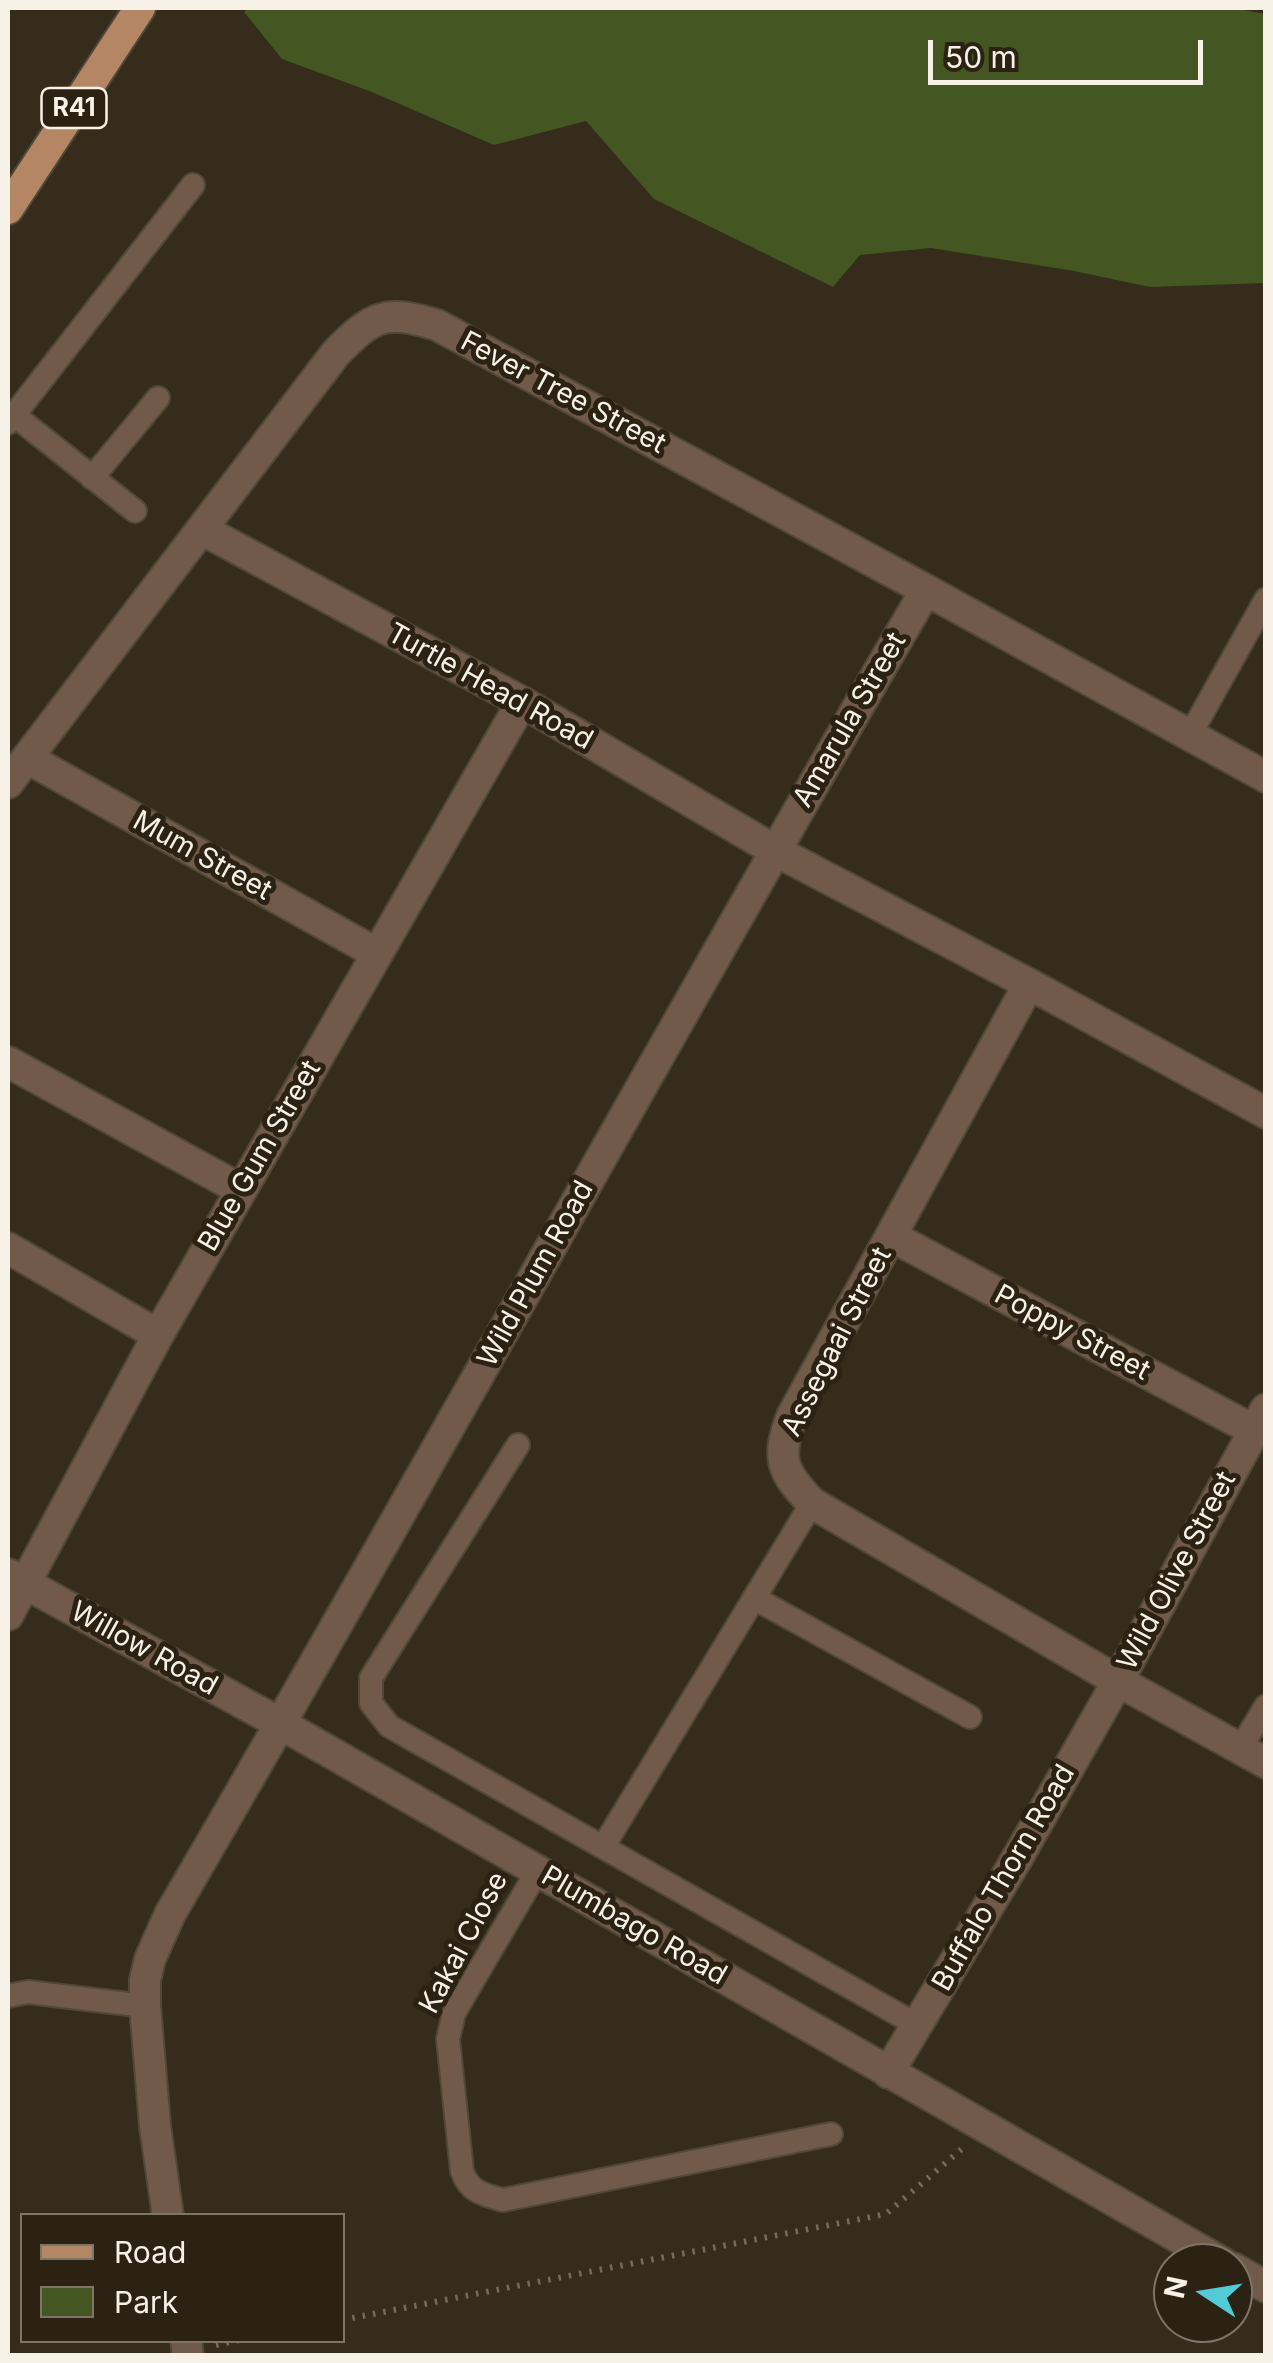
<!DOCTYPE html>
<html>
<head>
<meta charset="utf-8">
<style>
  body { margin:0 }
  #map { position:relative; width:1273px; height:2363px; overflow:hidden; background:#352c1c; font-family:Inter,sans-serif }
  canvas { display:block }
  .frame { position:absolute; inset:0; border:10px solid #f7f1e7; pointer-events:none }
  .legend { position:absolute; left:20px; top:2213px; width:325px; height:130px; box-sizing:border-box; background:#2b2213; border:2px solid #7d7568; margin:0; padding:12px 18px; list-style:none; font-size:30px; color:#f7f1e7 }
  .legend li { display:flex; align-items:center; gap:20px; height:50px }
  .legend b { width:50px; border:2px solid #7d7568 }
  .north { position:absolute; left:1153px; top:2243px; width:100px; height:100px; box-sizing:border-box; background:#2b2213; border:2px solid #7d7568; border-radius:50%; rotate:282deg; font-size:28px; font-weight:700; line-height:40px; text-align:center; color:#f7f1e7 }
  .north::after { content:''; display:block; margin:auto; width:35px; height:45px; background:#52cbd7; clip-path:polygon(50% 0,100% 100%,50% 72%,0 100%) }
  .scale { position:absolute; left:928px; top:40px; width:275px; height:45px; box-sizing:border-box; border:5px solid #f7f1e7; border-top:0; padding-left:12px; font-size:30px; line-height:35px; white-space:nowrap; color:#f7f1e7; -webkit-text-stroke:8px #2b2213; paint-order:stroke }
</style>
</head>
<body>
<div id="map">
<canvas width="1273" height="2363"></canvas>
<div class="frame"></div>
<ul class="legend">
<li><b style="height:12px;background:#b58664"></b>Road</li>
<li><b style="height:28px;background:#445621"></b>Park</li>
</ul>
<div class="north">N</div>
<div class="scale">50 m</div>
</div>
<script>
const g = document.querySelector('canvas').getContext('2d');
g.lineJoin = 'round';
function paint(path, color) { g.fillStyle = color; g.fill(path, 'evenodd'); }
function strokePath(path, color, width, dash) { g.strokeStyle = color; g.lineWidth = width; g.lineCap = dash ? 'butt' : 'round'; g.setLineDash(dash || []); g.stroke(path); }
function write(font, color, halo, rows, align = 'center') {
  g.font = font + ' Inter,sans-serif'; g.lineWidth = 10; g.setLineDash([]); g.textBaseline = 'middle'; g.strokeStyle = halo; g.fillStyle = color; for (const [text, x, y, turn = 0] of rows) {
    g.save(); g.translate(x, y); g.rotate((+turn || 0) * Math.PI / 180); g.textAlign = isNaN(turn) ? turn : align; if (halo) g.strokeText(text, 0, 0); g.fillText(text, 0, 0); g.restore();
  }
}
paint(new Path2D(`
  M 249,8 L 1233,8 L 1265,14 L 1265,283 L 1150,287 L 1074,271 L 931,248 L 860,255 L 833,287 L 654,199 L 586,121 L 494,145 L 372,92 L 282,59 L 244,12 Z`), '#445621');
const lane = new Path2D(`
  M 14,415 L 135,511
  M 8,423 L 193,185
  M 92,478 L 158,398
  M 1190,735 L 1266,599
  M 518,1445 L 371,1678 L 371,1703 L 389,1726 L 917,2025
  M 754,1598 L 970,1717
  M 1240,1749 L 1266,1706
  M 603,1847 L 812,1503
  M 538,1870 L 454,2013 L 448,2039 L 462,2171 C 469,2192 484,2195 503,2200 L 831,2134
  M 8,1996 L 28,1992 L 145,2006`);
const street = new Path2D(`
  M 203,530 L 522,702 L 774,850 L 1029,984 L 1266,1113
  M 27,758 L 376,953
  M 8,783 L 336,353 C 373,315 386,309 437,325 L 926,590 L 1266,777
  M 1029,984 L 792,1416 C 776,1458 781,1471 812,1503 L 1118,1681 L 1266,1763
  M 8,1062 L 240,1189
  M 891,1236 L 1253,1430
  M 8,1248 L 158,1335
  M 8,1574 L 281,1724 L 1223,2263
  M 8,1615 L 158,1335 L 522,702
  M 888,2073 L 1015,1862 L 1118,1681 L 1266,1409
  M 168,2216 L 155,2126 L 145,2006 L 145,1980 L 150,1959 L 170,1914 C 427,1475 670,1028 926,590
  M 1233,2268 L 1266,2287
  M 186,2340 L 188,2356`);
const primary = new Path2D(`
  M 8,209 L 140,8`);
strokePath(lane, '#504838', 26);
strokePath(street, '#504838', 34);
strokePath(primary, '#504838', 34);
strokePath(new Path2D(`
  M 342,2320 L 886,2214 L 963,2148
  M 216,2345 L 239,2340`), '#736b5d', 6, [2.5, 8]);
strokePath(lane, '#725a4a', 22);
strokePath(street, '#725a4a', 30);
strokePath(primary, '#b58664', 30);
for (const [x, y, w] of [
  [74,108,65]
]) { const box = new Path2D(); box.roundRect(x - w / 2, y - 20, w, 40, 8); g.fillStyle = '#2b2213'; g.fill(box); strokePath(box, '#f7f1e7', 2.5); }
write('bold 25px', '#f7f1e7', null, [
  ["R41",74,108]
]);
write('28px', '#f7f1e7', '#2b2213', [
  ["Fever Tree Street",563,393,28],
  ["Turtle Head Road",490,687,29],
  ["Amarula Street",850,720,-60],
  ["Mum Street",202,856,29],
  ["Blue Gum Street",260,1156,-60],
  ["Wild Plum Road",536,1274,-61],
  ["Poppy Street",1072,1333,28],
  ["Assegaai Street",837,1342,-63],
  ["Wild Olive Street",1177,1571,-62],
  ["Willow Road",144,1649,29],
  ["Buffalo Thorn Road",1004,1878,-60],
  ["Plumbago Road",634,1926,30],
  ["Kakai Close",464,1943,-62]
]);
</script>
</body>
</html>
